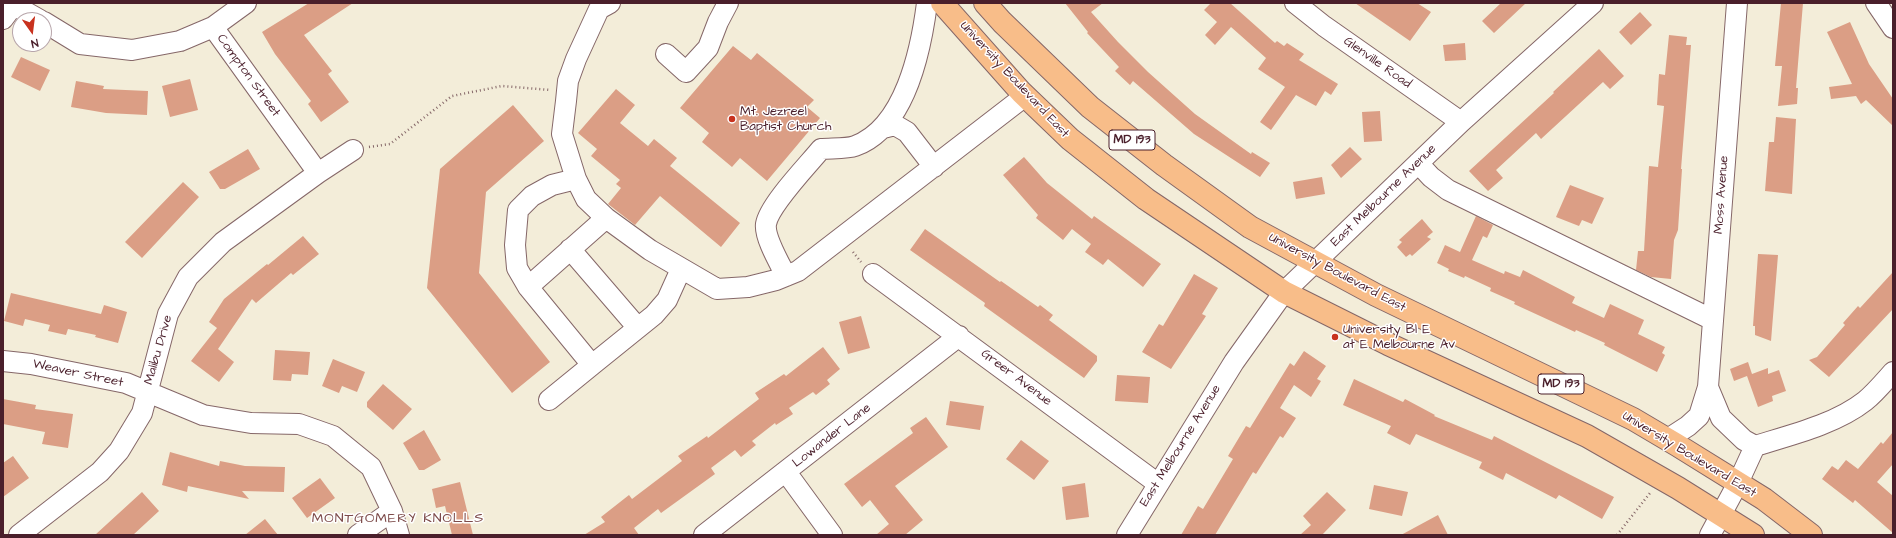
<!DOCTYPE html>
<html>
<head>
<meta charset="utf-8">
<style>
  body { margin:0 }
  #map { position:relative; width:1896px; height:538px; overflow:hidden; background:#f3edd9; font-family:"Architects Daughter",sans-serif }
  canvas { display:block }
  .frame { position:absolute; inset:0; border:4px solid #4a1f2b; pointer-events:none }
  .north { position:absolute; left:12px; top:12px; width:40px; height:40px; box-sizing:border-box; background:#fff; border:1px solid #b7a5aa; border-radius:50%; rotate:166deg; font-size:11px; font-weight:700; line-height:16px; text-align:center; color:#4a1f2b }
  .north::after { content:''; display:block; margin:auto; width:14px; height:18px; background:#c8321e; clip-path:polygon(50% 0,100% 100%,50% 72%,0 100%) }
</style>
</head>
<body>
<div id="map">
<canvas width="1896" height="538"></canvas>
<div class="frame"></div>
<div class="north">N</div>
</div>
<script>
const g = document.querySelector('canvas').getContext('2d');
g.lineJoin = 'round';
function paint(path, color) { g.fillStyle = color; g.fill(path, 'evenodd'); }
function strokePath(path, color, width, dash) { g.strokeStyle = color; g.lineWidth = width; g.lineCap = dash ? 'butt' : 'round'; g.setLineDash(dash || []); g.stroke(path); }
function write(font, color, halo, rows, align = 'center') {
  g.font = font + ' "Architects Daughter",sans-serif'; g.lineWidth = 3; g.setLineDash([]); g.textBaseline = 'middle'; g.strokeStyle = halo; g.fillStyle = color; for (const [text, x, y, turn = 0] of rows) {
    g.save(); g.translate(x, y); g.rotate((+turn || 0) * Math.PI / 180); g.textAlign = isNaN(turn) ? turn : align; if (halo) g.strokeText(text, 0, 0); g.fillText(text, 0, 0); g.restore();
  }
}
paint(new Path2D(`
  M 309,3 L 353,3 L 304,35 L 332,71 L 328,74 L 349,102 L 321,122 L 308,104 L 311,101 L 275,54 L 262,32 Z
  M 1065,3 L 1103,3 L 1091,12 L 1118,42 L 1148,72 L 1195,114 L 1251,154 L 1252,152 L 1270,163 L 1260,177 L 1194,134 L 1133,81 L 1130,85 L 1115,71 L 1119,67 L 1087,33 L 1088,32 Z
  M 1211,3 L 1230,3 L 1275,43 L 1277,41 L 1284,46 L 1287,43 L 1304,54 L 1299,60 L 1338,84 L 1331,95 L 1325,91 L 1316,106 L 1296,95 L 1271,130 L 1260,122 L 1285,87 L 1258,69 L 1266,58 L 1231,27 L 1215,45 L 1205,35 L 1217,22 L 1204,10 Z
  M 1355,3 L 1417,3 L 1431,12 L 1410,41 Z
  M 1501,3 L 1526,3 L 1494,33 L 1482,21 Z
  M 1781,3 L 1803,3 L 1796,88 L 1798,88 L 1797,104 L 1778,106 L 1782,66 L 1775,66 Z
  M 1640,12 L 1652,25 L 1631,45 L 1619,32 Z
  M 1850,22 L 1869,64 L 1893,99 L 1893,126 L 1866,100 L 1861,104 L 1856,96 L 1831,99 L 1829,87 L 1852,84 L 1827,32 Z
  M 1669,35 L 1687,37 L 1686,45 L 1691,45 L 1681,169 L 1682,169 L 1678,230 L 1674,240 L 1671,279 L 1651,277 L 1636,270 L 1638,251 L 1644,251 L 1649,166 L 1658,167 L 1664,106 L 1657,105 L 1659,74 L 1665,75 Z
  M 1465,43 L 1466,60 L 1445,61 L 1443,45 Z
  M 733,46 L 751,60 L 757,53 L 814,100 L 807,107 L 820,118 L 767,181 L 740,158 L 732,167 L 702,142 L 709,133 L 680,108 Z
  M 1599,49 L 1624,76 L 1610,89 L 1603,82 L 1541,139 L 1536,133 L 1496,170 L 1503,178 L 1488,191 L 1469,171 L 1554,93 L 1553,92 Z
  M 21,57 L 50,70 L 40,91 L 11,77 Z
  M 190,79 L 198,110 L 170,117 L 162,86 Z
  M 76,81 L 104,86 L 103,89 L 148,91 L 147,115 L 106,113 L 71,107 Z
  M 616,89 L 635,105 L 620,123 L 648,146 L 654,139 L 677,158 L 670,166 L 740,223 L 721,247 L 660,196 L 635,225 L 608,204 L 621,188 L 616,184 L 620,180 L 591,156 L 597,149 L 578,133 Z
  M 513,105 L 544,141 L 486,192 L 479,273 L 550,362 L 512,393 L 427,288 L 440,169 Z
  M 1380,111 L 1382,141 L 1364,142 L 1362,112 Z
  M 1776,117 L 1796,119 L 1792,194 L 1765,191 L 1769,142 L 1774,142 Z
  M 1350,147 L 1362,159 L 1341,178 L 1331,165 Z
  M 248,149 L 260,169 L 225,189 L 220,189 L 209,172 Z
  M 1024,157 L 1047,183 L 1092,219 L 1094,216 L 1161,264 L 1143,287 L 1108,259 L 1103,265 L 1085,252 L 1091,244 L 1072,229 L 1063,240 L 1036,218 L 1038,215 L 1003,175 Z
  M 1322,177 L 1325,194 L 1296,199 L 1293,182 Z
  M 183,182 L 199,197 L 142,258 L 125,242 Z
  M 1570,185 L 1604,198 L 1592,224 L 1582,220 L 1579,226 L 1556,217 Z
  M 1476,216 L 1493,225 L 1487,238 L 1483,236 L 1472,260 L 1504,274 L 1505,271 L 1520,277 L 1523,270 L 1575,297 L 1572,303 L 1604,318 L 1610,304 L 1644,320 L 1638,334 L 1665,347 L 1662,353 L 1665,355 L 1657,372 L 1604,345 L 1605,343 L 1576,330 L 1575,332 L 1514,304 L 1515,302 L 1490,291 L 1491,288 L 1465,276 L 1464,278 L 1448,271 L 1449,269 L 1437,263 L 1445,245 L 1460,252 Z
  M 1422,219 L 1433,232 L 1427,237 L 1431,239 L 1412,256 L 1410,254 L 1406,257 L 1397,247 L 1402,242 L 1399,240 Z
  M 925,229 L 1000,282 L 1001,281 L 1038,307 L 1040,305 L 1053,315 L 1049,320 L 1097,356 L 1097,361 L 1084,378 L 984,306 L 985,303 L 910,250 Z
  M 303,236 L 319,254 L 293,275 L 291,273 L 256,303 L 252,299 L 218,349 L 234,362 L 219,382 L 191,361 L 217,328 L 209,322 L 224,299 L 267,264 L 268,265 Z
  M 1758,254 L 1778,255 L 1771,341 L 1755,335 L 1755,326 L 1753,326 Z
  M 1893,272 L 1893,309 L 1829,377 L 1809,360 L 1817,357 L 1845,325 L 1843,323 L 1858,306 L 1860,308 Z
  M 1194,274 L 1218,288 L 1202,314 L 1206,316 L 1171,369 L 1142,352 L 1159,324 L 1163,326 Z
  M 11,293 L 101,314 L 104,305 L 127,312 L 118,343 L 95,337 L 96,335 L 68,329 L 66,335 L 48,331 L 50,325 L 25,319 L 23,326 L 4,321 Z
  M 861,316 L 870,348 L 848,354 L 839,322 Z
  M 823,347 L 840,369 L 827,380 L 830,384 L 816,395 L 813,392 L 789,408 L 793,414 L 776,425 L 775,423 L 752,441 L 756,445 L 741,457 L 735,450 L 711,468 L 715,474 L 661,513 L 658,509 L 634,528 L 639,535 L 584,535 L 605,522 L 601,517 L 629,495 L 632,499 L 682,461 L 678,456 L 707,436 L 708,438 L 759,399 L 755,393 L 784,374 L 786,376 Z
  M 275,350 L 310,352 L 308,375 L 292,374 L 291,381 L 273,380 Z
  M 1304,351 L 1326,366 L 1317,379 L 1321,381 L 1311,397 L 1294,385 L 1280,408 L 1296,418 L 1283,438 L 1280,436 L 1256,474 L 1253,472 L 1215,535 L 1181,535 L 1198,506 L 1203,509 L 1233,459 L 1228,456 L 1246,426 L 1250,428 L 1290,363 L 1294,366 Z
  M 333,359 L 365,372 L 357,392 L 342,386 L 339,393 L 322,386 Z
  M 1748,362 L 1752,374 L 1768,368 L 1768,374 L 1779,370 L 1786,391 L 1772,396 L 1773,401 L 1758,407 L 1747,376 L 1734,381 L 1730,369 Z
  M 1117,375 L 1150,377 L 1148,403 L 1115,401 Z
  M 1354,379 L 1403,402 L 1405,399 L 1435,415 L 1434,416 L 1492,440 L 1494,436 L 1614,497 L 1602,519 L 1559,495 L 1556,499 L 1506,473 L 1503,480 L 1479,468 L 1482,462 L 1416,434 L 1410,445 L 1387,433 L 1391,426 L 1343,405 Z
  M 383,384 L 412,409 L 393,430 L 367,407 L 367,402 Z
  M 3,399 L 36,405 L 35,409 L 73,414 L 68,448 L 42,444 L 45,432 L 3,424 Z
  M 950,401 L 984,406 L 980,430 L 946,425 Z
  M 926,417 L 948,447 L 895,486 L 923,520 L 905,535 L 876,535 L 889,524 L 870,500 L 862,507 L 844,484 L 913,433 L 910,428 Z
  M 424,430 L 441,460 L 424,470 L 419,470 L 403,443 Z
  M 1893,432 L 1893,464 L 1877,482 L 1893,496 L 1893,533 L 1855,500 L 1853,503 L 1822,479 L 1832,466 L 1838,470 L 1846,460 L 1858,469 L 1881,442 L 1883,444 Z
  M 1021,440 L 1049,461 L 1034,480 L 1006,459 Z
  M 170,452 L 219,466 L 220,461 L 245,466 L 285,467 L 284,492 L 242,491 L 249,499 L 188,486 L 187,492 L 162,485 Z
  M 13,456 L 29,478 L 3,497 L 3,463 Z
  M 320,478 L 335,498 L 307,518 L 292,498 Z
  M 460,482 L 473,535 L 452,535 L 445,506 L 436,508 L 432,489 Z
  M 1085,483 L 1089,517 L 1066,520 L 1062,487 Z
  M 1374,485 L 1408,492 L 1402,516 L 1369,509 Z
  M 142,492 L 159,511 L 133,535 L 95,535 Z
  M 1327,492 L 1346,510 L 1322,535 L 1300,535 L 1311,525 L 1303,516 Z
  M 1438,515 L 1448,535 L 1401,535 Z
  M 265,519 L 278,535 L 245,535 Z`), '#db9e85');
const minor = new Path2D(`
  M 10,3 L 40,20
  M 610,3 L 599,9 L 576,59 L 568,81 L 566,101 L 562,134 L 576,179 L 586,199 L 606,218 L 650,250 L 717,289 L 748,287 L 776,280 L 798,271 L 1025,96
  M 1295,3 L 1324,26 L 1461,122
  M 1737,3 L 1708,387 L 1721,418 L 1744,440 L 1755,446
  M 1876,3 L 1893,28
  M 3,19 L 15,3
  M 44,22 L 80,44 L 132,50 L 180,41 L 213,27 L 246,3
  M 213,27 L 318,173
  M 666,54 L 686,72 L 708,48 L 718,22 L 728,3
  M 883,128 L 895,125 L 907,132 L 934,167
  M 1418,163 L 1431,177 L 1448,190 L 1713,320
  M 576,179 L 552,185 L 532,196 L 518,210 L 515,245 L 517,268 L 528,287 L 592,365 L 654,315 L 667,300 L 681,269
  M 570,249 L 638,328
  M 873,274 L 1157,483
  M 786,276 C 780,264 764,237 766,224 C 769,205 808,165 821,149 C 830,148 847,149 855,146 C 905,128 921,50 927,3
  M 528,287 L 606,218
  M 3,361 L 31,364 L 126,383 L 203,415 L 251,423 L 299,424 L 333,436 L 371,467 L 392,511 L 399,535
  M 549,400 L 592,365
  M 1668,439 L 1688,426 L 1699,416 L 1708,387
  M 786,472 L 832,535
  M 19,535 L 100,472 L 119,451 L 142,413 L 168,314 L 188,277 L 223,242 L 318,173 L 353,150
  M 358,535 L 392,511
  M 704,535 L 959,336
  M 1127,535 L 1234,362 L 1284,292 L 1461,122 L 1593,3
  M 1710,535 L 1738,483 L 1755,446 C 1791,435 1836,424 1865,401 C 1875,393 1884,382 1893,372`);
const major = new Path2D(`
  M 942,3 L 1021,92 L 1070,139 L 1146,199 L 1284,292 L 1388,344 L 1587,436 L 1678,488 L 1753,535
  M 985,3 L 1002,22 L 1090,107 L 1164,165 L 1250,227 L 1376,295 L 1633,419 L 1677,445 L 1764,499 L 1811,535`);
strokePath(minor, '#856768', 22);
strokePath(major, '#856768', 24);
strokePath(new Path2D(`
  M 369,147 L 390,144 L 452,96 L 502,86 L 550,90
  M 853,252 L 861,262
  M 1617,535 L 1650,493`), '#856768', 2.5, [1, 3]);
strokePath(minor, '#fff', 20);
strokePath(major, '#f8bd89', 22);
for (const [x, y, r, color] of [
  [732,119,4,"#c8321e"],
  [1335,337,4,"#c8321e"]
]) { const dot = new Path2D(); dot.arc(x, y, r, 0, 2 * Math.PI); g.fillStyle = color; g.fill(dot); strokePath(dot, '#fff', 1.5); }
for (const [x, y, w] of [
  [1132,140,46],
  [1561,384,46]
]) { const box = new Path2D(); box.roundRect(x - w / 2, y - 10, w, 20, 3); g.fillStyle = '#fff'; g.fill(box); strokePath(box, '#4a1f2b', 1); }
write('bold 12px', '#4a1f2b', null, [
  ["MD 193",1132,140],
  ["MD 193",1561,384]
]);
write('13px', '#4a1f2b', '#fff', [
  ["Glenville Road",1377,63,35],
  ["Compton Street",248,76,54],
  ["University Boulevard East",1014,80,47],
  ["Moss Avenue",1722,195,-86],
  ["East Melbourne Avenue",1384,196,-44],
  ["University Boulevard East",1337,273,28],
  ["Malibu Drive",159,350,-74],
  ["Weaver Street",78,374,12],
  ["Greer Avenue",1016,378,37],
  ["Lowander Lane",832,436,-38],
  ["East Melbourne Avenue",1181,446,-58],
  ["University Boulevard East",1689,455,31]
]);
write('13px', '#4a1f2b', '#fff', [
  ["Mt. Jezreel",740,112],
  ["Baptist Church",740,127],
  ["University Bl E",1343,330],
  ["at E Melbourne Av",1343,345]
], 'left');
g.letterSpacing = '1px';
write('14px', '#7d4b4a', '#fff', [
  ["MONTGOMERY KNOLLS",398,519]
]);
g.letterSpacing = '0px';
</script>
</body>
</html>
